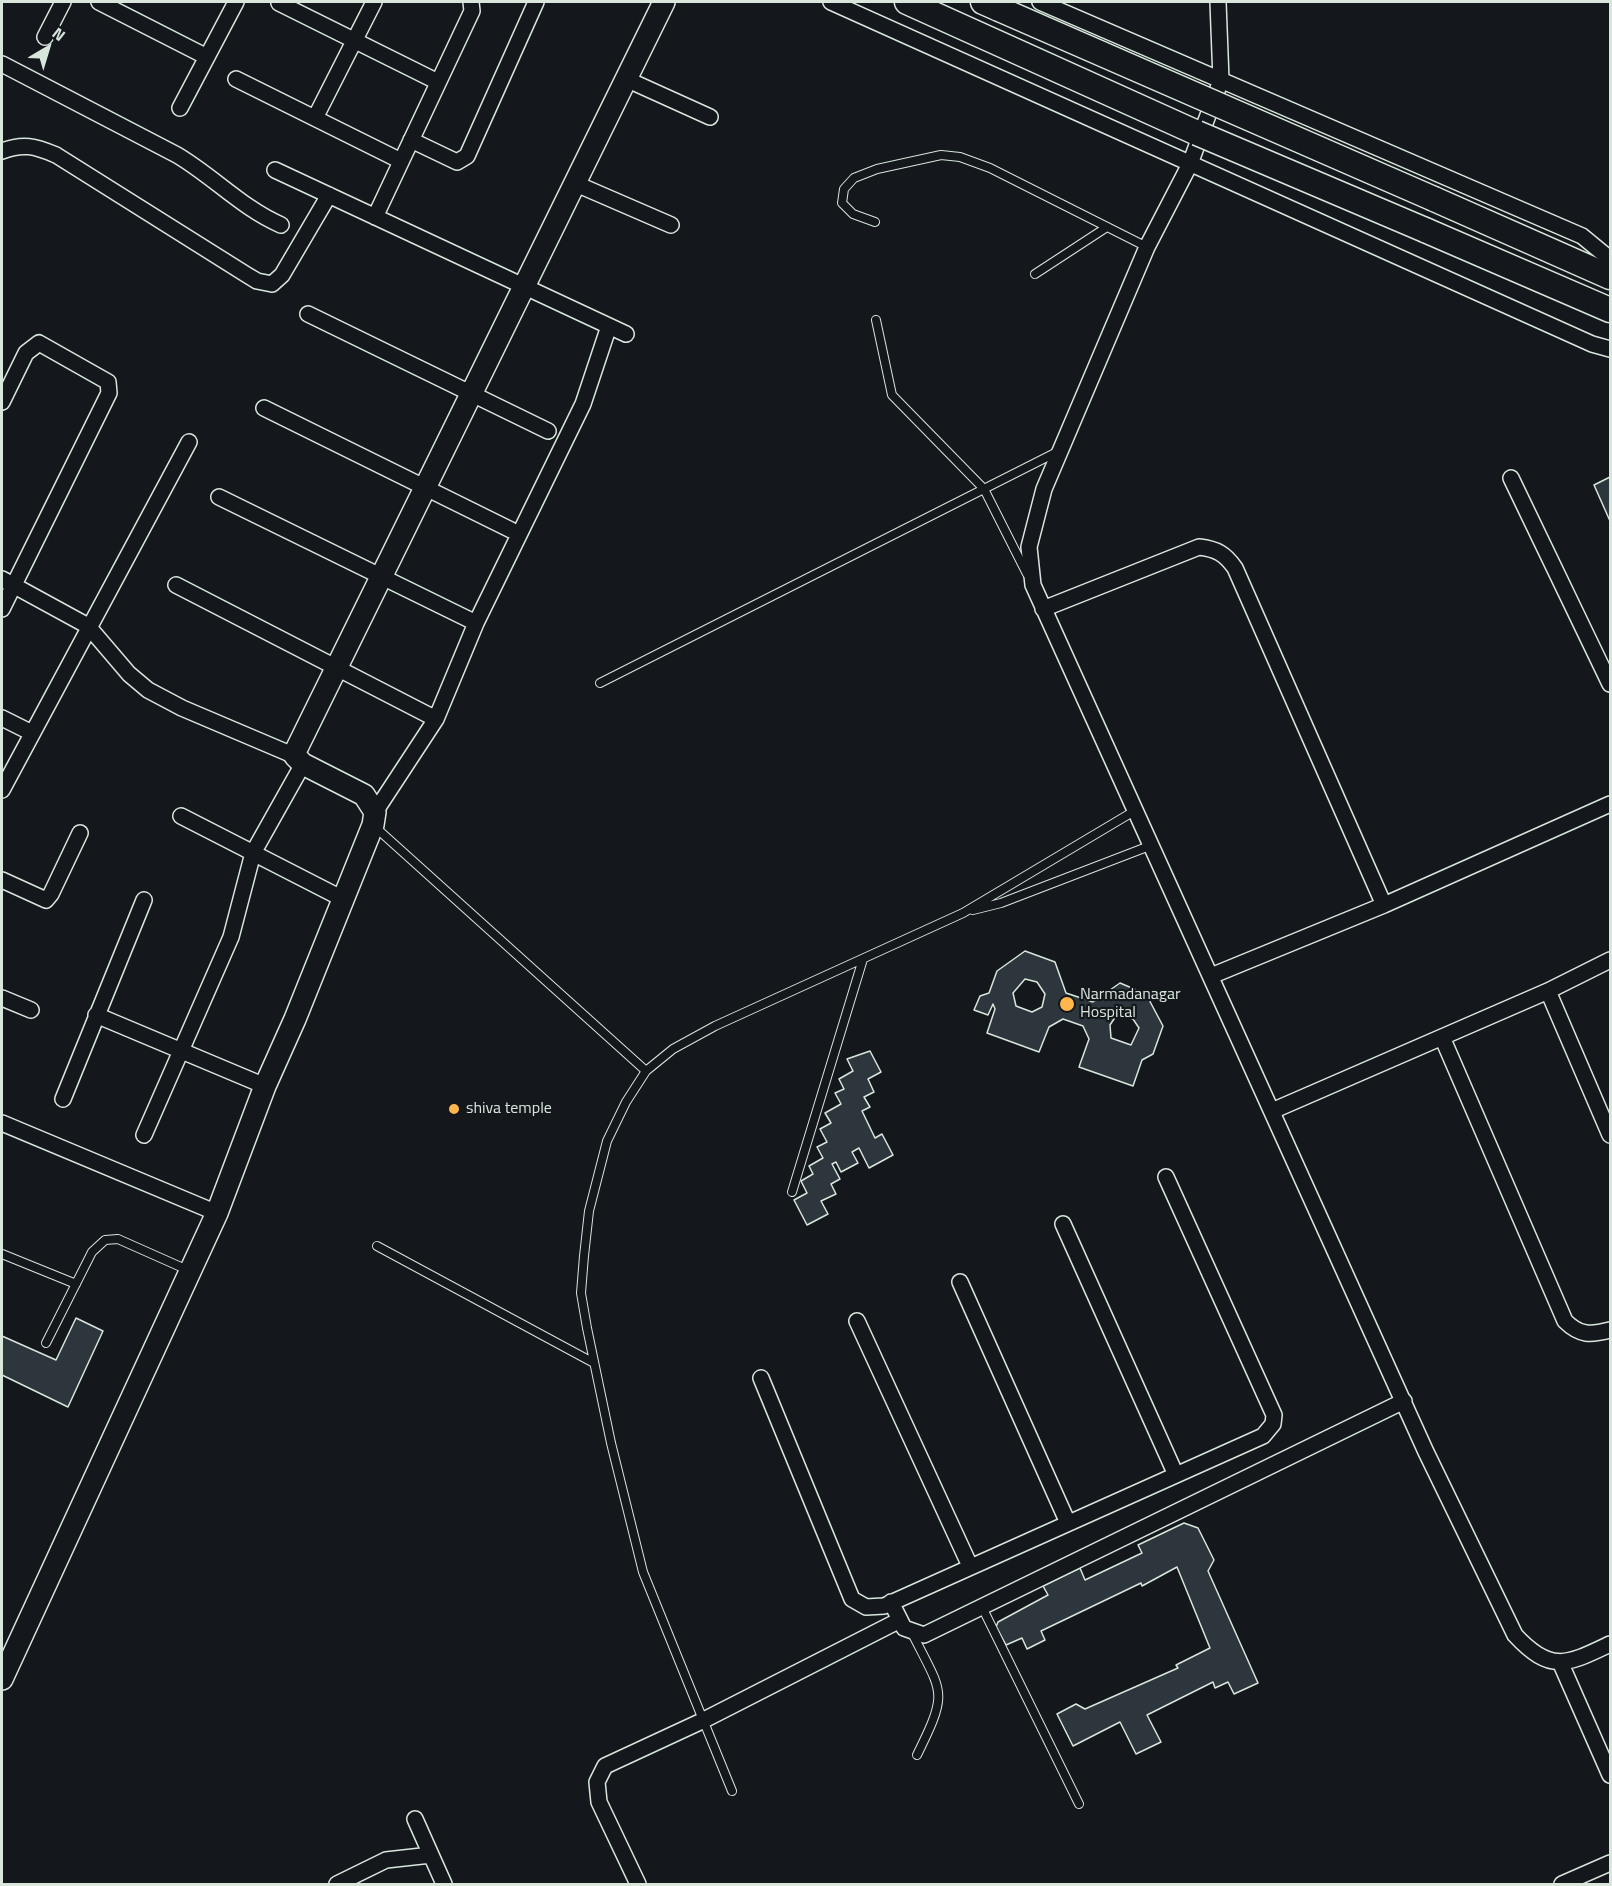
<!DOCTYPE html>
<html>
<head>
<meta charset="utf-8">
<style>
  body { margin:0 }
  #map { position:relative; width:1612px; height:1886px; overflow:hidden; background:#14181c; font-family:"Titillium Web",sans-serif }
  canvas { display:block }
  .frame { position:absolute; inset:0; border:3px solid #d8e6dc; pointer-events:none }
  .north { position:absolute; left:18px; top:18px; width:60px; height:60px; -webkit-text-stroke:4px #14181c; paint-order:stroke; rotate:38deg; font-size:16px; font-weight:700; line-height:24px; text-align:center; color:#d8e6dc }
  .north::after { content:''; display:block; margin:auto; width:21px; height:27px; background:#d8e6dc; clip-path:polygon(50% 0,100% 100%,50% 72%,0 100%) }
</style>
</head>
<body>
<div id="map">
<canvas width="1612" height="1886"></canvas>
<div class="frame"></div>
<div class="north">N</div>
</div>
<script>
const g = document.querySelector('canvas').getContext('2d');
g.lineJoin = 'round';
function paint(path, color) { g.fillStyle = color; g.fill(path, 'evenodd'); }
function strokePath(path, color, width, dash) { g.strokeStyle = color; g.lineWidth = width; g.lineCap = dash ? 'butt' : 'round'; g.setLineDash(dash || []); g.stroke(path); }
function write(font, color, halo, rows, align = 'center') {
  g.font = font + ' "Titillium Web",sans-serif'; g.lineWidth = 4.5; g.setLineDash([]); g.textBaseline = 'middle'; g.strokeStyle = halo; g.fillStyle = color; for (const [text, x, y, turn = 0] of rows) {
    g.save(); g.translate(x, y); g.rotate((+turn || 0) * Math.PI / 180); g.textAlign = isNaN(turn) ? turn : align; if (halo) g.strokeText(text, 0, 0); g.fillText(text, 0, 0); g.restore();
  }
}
const building = new Path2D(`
  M 1610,477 L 1610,521 L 1594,485 Z
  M 1025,951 L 1055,962 L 1066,993 L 1093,1002 L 1120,983 L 1146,994 L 1163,1026 L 1153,1054 L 1142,1060 L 1133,1086 L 1079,1067 L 1089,1039 L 1083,1026 L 1063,1019 L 1049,1027 L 1039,1052 L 987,1033 L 995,1009 L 993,1004 L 988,1015 L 974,1010 L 980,996 L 989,993 L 997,971 ZM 1025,979 L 1037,982 L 1045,994 L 1042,1007 L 1032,1012 L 1016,1006 L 1013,993 ZM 1118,1013 L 1133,1019 L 1139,1028 L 1131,1045 L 1111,1038 L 1110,1025 Z
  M 870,1051 L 881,1072 L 868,1079 L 874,1092 L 864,1097 L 870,1107 L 862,1111 L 875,1138 L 882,1134 L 893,1155 L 869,1168 L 859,1148 L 852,1152 L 858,1163 L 841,1172 L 836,1162 L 832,1164 L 840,1179 L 831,1184 L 836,1194 L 821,1201 L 828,1214 L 807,1225 L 794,1200 L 807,1193 L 801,1181 L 813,1174 L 809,1166 L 823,1158 L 817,1147 L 827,1142 L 820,1129 L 831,1123 L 825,1113 L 841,1104 L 835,1093 L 844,1089 L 839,1079 L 853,1071 L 847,1059 Z
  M 76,1318 L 103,1331 L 68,1407 L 2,1375 L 2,1336 L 56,1360 Z
  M 1184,1523 L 1198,1528 L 1214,1560 L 1208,1571 L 1258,1683 L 1234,1694 L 1228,1682 L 1215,1688 L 1213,1682 L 1147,1715 L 1161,1742 L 1136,1754 L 1120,1722 L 1073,1746 L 1057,1714 L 1076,1704 L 1085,1709 L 1178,1668 L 1176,1665 L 1210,1648 L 1177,1567 L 1142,1586 L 1141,1583 L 1041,1631 L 1045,1640 L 1027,1649 L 1022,1638 L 1006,1645 L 996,1627 L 998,1622 L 1048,1595 L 1043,1586 L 1080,1568 L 1085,1580 L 1142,1553 L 1138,1545 Z`);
paint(building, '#2c363c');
strokePath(building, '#d8e6dc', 1.5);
const service = new Path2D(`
  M 875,222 L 853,214 L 842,203 L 844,189 L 854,178 L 877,169 L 941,155 L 960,157 L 990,168 L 1147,247
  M 1035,274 L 1107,227
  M 876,320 L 892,395 L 984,489 L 1027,574
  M 600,683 L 1059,451
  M 374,826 L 646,1071
  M 973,910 L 1001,903 L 1152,845
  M 792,1192 L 863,959
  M 377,1246 L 594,1363
  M 2,1254 L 76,1284
  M 46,1343 L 92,1252 L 105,1240 L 118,1239 L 190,1271
  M 982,1607 L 1079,1804
  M 912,1633 C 943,1695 949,1690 917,1755
  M 732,1791 L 643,1572 L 611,1443 L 587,1328 L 581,1293 L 584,1256 L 589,1211 L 607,1141 L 626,1102 L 646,1071 L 673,1049 L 715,1026 L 963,913 L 1136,810`);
const minor = new Path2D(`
  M 99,2 L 207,57
  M 831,2 L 1592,344 L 1610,349
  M 1040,2 L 1582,236 L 1610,259
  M 1218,2 L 1221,80 L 1190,164 L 1147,247 L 1044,489 L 1029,547 L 1033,585 L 1426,1452 L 1515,1635 C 1551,1674 1568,1664 1610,1644
  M 279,3 L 438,82
  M 45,37 L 63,2
  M 2,64 L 177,155 C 214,177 242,208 281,225
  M 236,79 L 401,161
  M 626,79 L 710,117
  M 180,108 L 236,2
  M 315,118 L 374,2
  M 411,140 L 457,162 L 467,156 L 536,2
  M 2,151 C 23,143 35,146 56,155 L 247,275 L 257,281 L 272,284 L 282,275 L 329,195
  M 275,170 L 626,334
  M 574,183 L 671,225
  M 375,217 L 472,11 L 471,2
  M 308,314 L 548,431
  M 2,402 L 26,353 L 39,343 L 108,382 L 109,393 L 2,609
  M 264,408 L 511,530
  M 1511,478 L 1610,684
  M 219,497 L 476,623
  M 2,579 L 88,626 L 129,674 L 148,690 L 182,708 L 295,756
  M 176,585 L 436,719
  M 1043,609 L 1199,547 C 1217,549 1225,554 1235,568 L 1384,905
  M 2,718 L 32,733
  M 2,790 L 189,442
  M 375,812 L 436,719 L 476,623 L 583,404 L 609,326
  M 181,816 L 343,899
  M 2,880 L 46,900 L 51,894 L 80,833
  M 1211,976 L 1384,905 L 1610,804
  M 1548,991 L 1610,1135
  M 2,998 L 31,1010
  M 96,1015 L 265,1086
  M 1442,1037 L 1565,1321 C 1580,1336 1591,1335 1610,1330
  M 63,1099 L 144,900
  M 1272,1111 L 1548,991 L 1610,960
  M 2,1123 L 217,1213
  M 144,1135 L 231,937 L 253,853 L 303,764
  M 1063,1224 L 1176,1475
  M 960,1282 L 1068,1523
  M 857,1321 L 970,1566
  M 761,1378 L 852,1599 L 866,1607 L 884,1606 L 1263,1436 L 1273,1424 L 1274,1415 L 1166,1177
  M 891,1602 L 904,1628 L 924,1635 L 1404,1401
  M 1561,1664 L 1610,1775
  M 415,1819 L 444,1884
  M 337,1884 L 386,1860 L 431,1855
  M 638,1884 L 599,1802 L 597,1782 L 605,1766 L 702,1721 L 900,1620
  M 1562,1884 L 1610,1863`);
const secondary = new Path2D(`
  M 2,1679 L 217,1213 L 265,1086 L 295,1019 L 373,825 L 375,812 L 364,795 L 303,764 L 295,756 L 297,748 L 664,2`);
const primary = new Path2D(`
  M 907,2 L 1197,133
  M 983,2 L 999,9
  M 1434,199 L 1610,277
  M 1425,230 L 1610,310`);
strokePath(service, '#d8e6dc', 10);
strokePath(minor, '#d8e6dc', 18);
strokePath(secondary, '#d8e6dc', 24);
strokePath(primary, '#d8e6dc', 27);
strokePath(service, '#14181c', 8);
strokePath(minor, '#14181c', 15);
strokePath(secondary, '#14181c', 21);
strokePath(primary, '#14181c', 24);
const primaryBridge = new Path2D(`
  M 999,9 L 1434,199
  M 1197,133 L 1425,230`);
strokePath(primaryBridge, '#d8e6dc', 27, []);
strokePath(primaryBridge, '#14181c', 24);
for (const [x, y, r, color] of [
  [1067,1004,8,"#ffb74d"],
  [454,1109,6,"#ffb74d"]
]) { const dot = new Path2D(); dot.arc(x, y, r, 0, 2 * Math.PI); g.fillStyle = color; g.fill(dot); strokePath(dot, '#14181c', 2); }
write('16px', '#d8e6dc', '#14181c', [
  ["Narmadanagar",1080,995],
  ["Hospital",1080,1013],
  ["shiva temple",466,1109]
], 'left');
</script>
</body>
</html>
